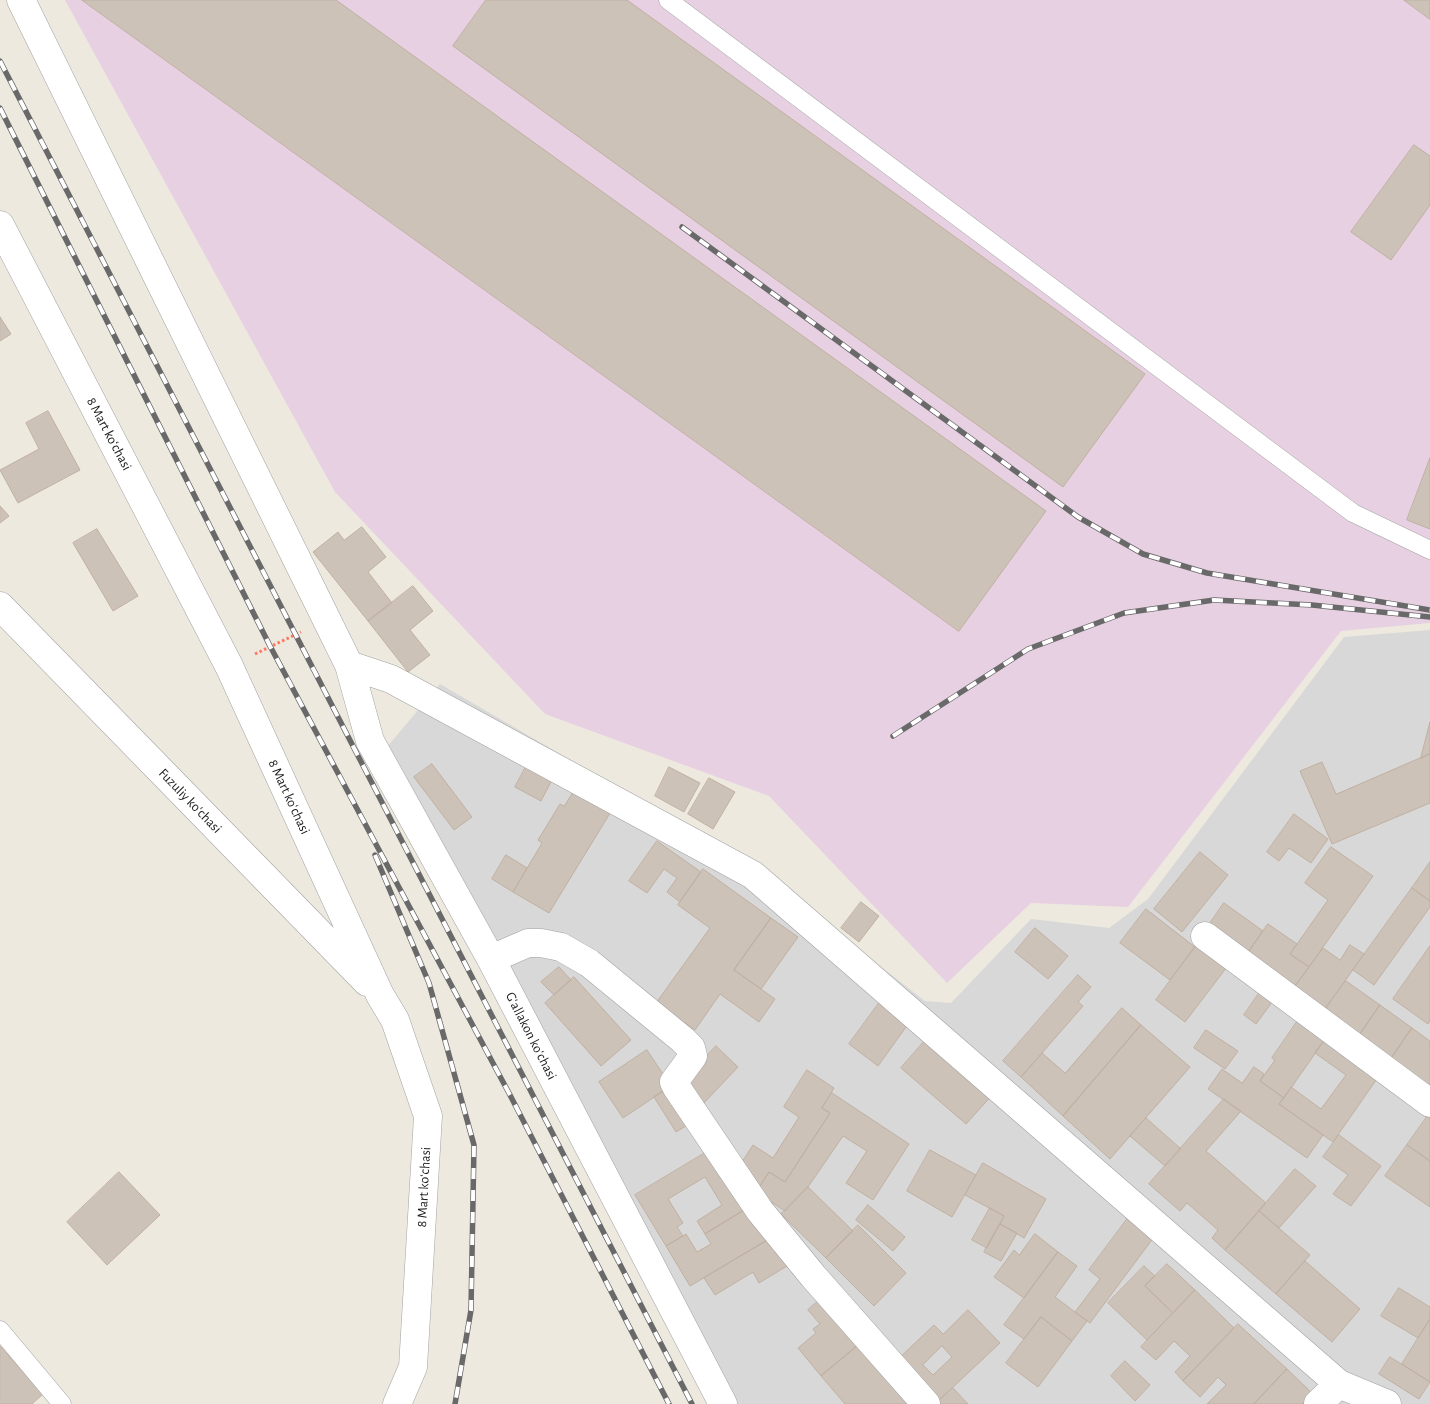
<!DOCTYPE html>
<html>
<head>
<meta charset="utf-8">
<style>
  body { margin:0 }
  canvas { display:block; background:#ede9df }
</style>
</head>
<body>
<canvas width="1430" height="1404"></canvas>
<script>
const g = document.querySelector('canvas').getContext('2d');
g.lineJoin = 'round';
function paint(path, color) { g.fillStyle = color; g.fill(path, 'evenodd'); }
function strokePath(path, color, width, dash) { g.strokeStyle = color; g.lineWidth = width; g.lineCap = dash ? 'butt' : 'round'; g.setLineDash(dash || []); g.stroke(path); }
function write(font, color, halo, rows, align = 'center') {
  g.font = font + ' "Alegreya Sans",sans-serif'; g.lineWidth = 4; g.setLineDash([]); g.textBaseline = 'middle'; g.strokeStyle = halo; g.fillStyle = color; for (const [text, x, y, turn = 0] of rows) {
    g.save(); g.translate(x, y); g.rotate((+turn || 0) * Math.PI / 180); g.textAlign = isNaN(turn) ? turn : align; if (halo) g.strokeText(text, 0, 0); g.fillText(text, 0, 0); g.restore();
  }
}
paint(new Path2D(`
  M 1430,630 L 1430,1404 L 730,1404 L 387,747 L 440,684 L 749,864 L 925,1001 L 951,1003 L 1031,919 L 1109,928 L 1148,899 L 1344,637 Z`), '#d9d8d8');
paint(new Path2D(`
  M 65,0 L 1430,0 L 1430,623 L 1341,631 L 1128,907 L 1031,903 L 947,983 L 769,796 L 545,714 L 335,492 Z`), '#e7d0e2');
const building = new Path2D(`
  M 82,0 L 336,0 L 1046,511 L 959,631 Z
  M 486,0 L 627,0 L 1145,374 L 1063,487 L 453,46 Z
  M 1404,0 L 1430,0 L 1430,19 Z
  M 1414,145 L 1430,156 L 1430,205 L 1391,260 L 1351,232 Z
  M 0,317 L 11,334 L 0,341 Z
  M 48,411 L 80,470 L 18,503 L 0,470 L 39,449 L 26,423 Z
  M 1430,458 L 1430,529 L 1407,520 Z
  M 0,506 L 9,516 L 0,523 Z
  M 362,527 L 386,557 L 368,572 L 392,603 L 368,621 L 313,552 L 338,532 L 344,540 Z
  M 97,529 L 138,596 L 113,611 L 73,543 Z
  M 413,586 L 433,611 L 410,630 L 430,655 L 408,672 L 368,621 Z
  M 1430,722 L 1430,754 L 1421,758 Z
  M 1430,754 L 1430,803 L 1332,844 L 1300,771 L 1322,762 L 1336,794 Z
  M 432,764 L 472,817 L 454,830 L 414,777 Z
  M 527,765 L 553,778 L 541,801 L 515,787 Z
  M 669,767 L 700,783 L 684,812 L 655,796 Z
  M 709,778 L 735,792 L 713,829 L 688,814 Z
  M 576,788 L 612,810 L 549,913 L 513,892 L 542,843 L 538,840 L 560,804 L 564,806 Z
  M 1294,814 L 1328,839 L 1311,863 L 1289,848 L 1279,861 L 1267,852 Z
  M 657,841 L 701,872 L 680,902 L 667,892 L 677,878 L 664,869 L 647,893 L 629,881 Z
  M 1331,847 L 1373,876 L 1309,967 L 1290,954 L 1328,900 L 1305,883 Z
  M 1200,852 L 1228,875 L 1182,932 L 1154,909 Z
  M 506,855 L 527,868 L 513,892 L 492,879 Z
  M 1430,862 L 1430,901 L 1412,888 Z
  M 703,869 L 771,918 L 734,970 L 775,999 L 759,1022 L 720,994 L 695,1030 L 656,1003 L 710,928 L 678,905 Z
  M 1412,888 L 1430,901 L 1430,907 L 1374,985 L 1353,970 Z
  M 861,902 L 879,916 L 859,942 L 841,928 Z
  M 1224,903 L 1263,931 L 1245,957 L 1206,929 Z
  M 1146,909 L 1195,947 L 1170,980 L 1120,943 Z
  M 771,918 L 798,937 L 761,989 L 734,970 Z
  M 1268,924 L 1297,944 L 1290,954 L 1309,967 L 1292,990 L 1245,957 Z
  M 1035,928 L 1068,956 L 1048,979 L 1015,952 Z
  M 1200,940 L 1230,963 L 1185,1022 L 1156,1000 Z
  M 1350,945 L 1364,954 L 1323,1012 L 1292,990 L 1323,948 L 1340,960 Z
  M 1430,946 L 1430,1021 L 1428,1024 L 1393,999 Z
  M 559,967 L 571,980 L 554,995 L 541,982 Z
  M 1078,975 L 1091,987 L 1078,1002 L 1083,1006 L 1021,1077 L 1003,1061 Z
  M 574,977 L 631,1040 L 601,1066 L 545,1003 Z
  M 1346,981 L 1380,1005 L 1358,1037 L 1323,1012 Z
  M 1262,989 L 1275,998 L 1256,1024 L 1244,1015 Z
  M 882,999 L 911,1020 L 878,1066 L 849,1044 Z
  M 1380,1005 L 1412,1028 L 1390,1060 L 1358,1037 Z
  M 1122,1008 L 1141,1025 L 1063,1116 L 1021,1077 L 1042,1053 L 1065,1073 Z
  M 1301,1016 L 1328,1035 L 1284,1098 L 1260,1081 L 1275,1060 L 1272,1058 Z
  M 1141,1025 L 1190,1067 L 1110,1159 L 1063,1116 Z
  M 1412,1028 L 1430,1041 L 1430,1088 L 1390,1060 Z
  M 1206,1030 L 1238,1051 L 1225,1069 L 1194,1048 Z
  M 1328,1035 L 1381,1073 L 1333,1142 L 1279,1104 L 1291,1087 L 1321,1109 L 1346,1075 L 1315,1053 Z
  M 929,1036 L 994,1093 L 966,1124 L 901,1068 Z
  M 716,1046 L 738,1067 L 702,1105 L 680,1085 Z
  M 647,1050 L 671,1086 L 623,1118 L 599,1082 Z
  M 1254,1067 L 1264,1074 L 1260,1081 L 1284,1098 L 1279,1104 L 1323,1135 L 1307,1158 L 1208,1089 L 1222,1069 L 1242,1083 Z
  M 807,1070 L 834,1088 L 822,1108 L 830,1113 L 785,1182 L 769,1172 L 756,1192 L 738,1168 L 753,1145 L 773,1158 L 799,1117 L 784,1107 Z
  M 671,1086 L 694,1121 L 676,1132 L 654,1097 Z
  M 832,1093 L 909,1144 L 873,1200 L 846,1183 L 867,1151 L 843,1136 L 808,1187 L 785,1211 L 756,1192 L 769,1172 L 785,1182 L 830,1113 L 822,1108 Z
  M 1224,1099 L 1241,1111 L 1206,1151 L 1266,1203 L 1225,1250 L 1212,1238 L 1218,1230 L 1187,1203 L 1180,1211 L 1149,1184 Z
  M 1429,1114 L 1430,1115 L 1430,1161 L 1407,1145 Z
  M 1146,1118 L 1181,1149 L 1165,1166 L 1130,1136 Z
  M 1339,1135 L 1381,1166 L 1351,1206 L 1333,1194 L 1348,1175 L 1323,1157 Z
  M 1407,1145 L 1430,1161 L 1430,1207 L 1385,1176 Z
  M 715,1147 L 751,1206 L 705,1234 L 697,1221 L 722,1205 L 705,1177 L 668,1199 L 683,1223 L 677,1227 L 683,1236 L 666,1246 L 635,1195 Z
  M 930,1150 L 976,1175 L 952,1217 L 907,1191 Z
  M 983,1163 L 1046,1199 L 1024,1238 L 1000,1224 L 1004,1216 L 965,1195 Z
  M 1295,1169 L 1316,1186 L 1279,1228 L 1259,1211 Z
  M 119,1172 L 160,1215 L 107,1265 L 67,1222 Z
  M 808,1187 L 853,1231 L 826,1258 L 781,1214 Z
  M 868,1205 L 905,1237 L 893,1251 L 856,1220 Z
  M 751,1206 L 771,1238 L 690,1286 L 666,1246 L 686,1234 L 697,1252 L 711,1244 L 705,1234 Z
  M 990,1208 L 1004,1216 L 987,1248 L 972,1240 Z
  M 1259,1211 L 1310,1255 L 1276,1294 L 1225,1250 Z
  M 1128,1218 L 1154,1237 L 1090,1323 L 1075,1312 L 1100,1279 L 1089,1270 Z
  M 1000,1224 L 1017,1233 L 1001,1261 L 984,1252 Z
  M 858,1225 L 906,1273 L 874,1306 L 826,1258 Z
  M 1035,1234 L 1058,1252 L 1024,1298 L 994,1277 L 1014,1250 L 1019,1255 Z
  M 771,1238 L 787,1266 L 759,1283 L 753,1272 L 715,1295 L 704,1278 Z
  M 1058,1252 L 1077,1266 L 1055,1297 L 1087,1321 L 1072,1341 L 1041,1317 L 1024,1339 L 1004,1325 Z
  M 1305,1261 L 1360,1309 L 1332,1342 L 1276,1294 Z
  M 1167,1264 L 1195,1290 L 1173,1313 L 1145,1286 Z
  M 1144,1266 L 1155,1276 L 1145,1286 L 1173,1313 L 1147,1340 L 1108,1303 Z
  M 1399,1288 L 1430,1307 L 1430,1319 L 1418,1338 L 1381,1316 Z
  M 1195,1290 L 1234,1328 L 1183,1381 L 1175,1372 L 1190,1356 L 1174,1341 L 1156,1360 L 1141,1347 Z
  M 824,1296 L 862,1342 L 821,1376 L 798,1348 L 816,1333 L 813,1329 L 820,1324 L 808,1310 Z
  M 968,1310 L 1000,1343 L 935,1404 L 895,1362 L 934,1325 L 943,1334 ZM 942,1346 L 952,1357 L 933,1375 L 923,1365 Z
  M 1041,1317 L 1072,1341 L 1038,1387 L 1006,1363 Z
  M 1430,1319 L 1430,1382 L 1402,1364 Z
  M 1238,1324 L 1287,1369 L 1254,1404 L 1207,1404 L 1226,1385 L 1218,1377 L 1200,1397 L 1183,1381 Z
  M 862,1342 L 911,1399 L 905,1404 L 845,1404 L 821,1376 Z
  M 0,1346 L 43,1394 L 32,1404 L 0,1404 Z
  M 1390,1357 L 1430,1382 L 1419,1399 L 1379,1374 Z
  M 1125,1361 L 1150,1385 L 1135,1401 L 1111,1376 Z
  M 1287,1369 L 1313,1394 L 1303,1404 L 1254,1404 Z
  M 953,1388 L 968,1404 L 935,1404 Z`);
paint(building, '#cdc2b8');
strokePath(building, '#c0b0a1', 1);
const service = new Path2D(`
  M 668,0 L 1353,513 L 1430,550
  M 0,1330 L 62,1404`);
const minor = new Path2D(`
  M 21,0 L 349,665 L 370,741 L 491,959 L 723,1404
  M 0,225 L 229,666 L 380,995 L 395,1020 L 428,1116 L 413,1367 L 397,1404
  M 0,606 L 367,982
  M 349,665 L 391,679 L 753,875 L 1339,1384 L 1387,1404
  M 1205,936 L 1430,1103
  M 491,959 L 528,943 L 541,943 L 561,947 L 589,963 L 683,1040 L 691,1048 L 693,1056 L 674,1082 L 677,1088 L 760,1211 L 813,1276 L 926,1404
  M 1318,1404 L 1339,1384`);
strokePath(service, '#a2a2a2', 19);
strokePath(minor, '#a2a2a2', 29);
strokePath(new Path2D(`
  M 255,654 L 301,632`), '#ff775f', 3, [2.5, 2.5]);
strokePath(service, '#fff', 18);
strokePath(minor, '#fff', 28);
const rail = new Path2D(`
  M 0,61 L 692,1404
  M 0,108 L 270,646 L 510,1095 L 669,1404
  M 682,227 L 1078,517 L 1143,554 L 1207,573 L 1430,610
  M 893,736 L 1028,649 L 1124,613 L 1214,600 L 1312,605 L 1430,617
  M 375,855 L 429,983 L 474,1145 L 471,1310 L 455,1404`);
strokePath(rail, '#696969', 5.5);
strokePath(rail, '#fff', 4, [11]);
write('14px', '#1b1b1b', '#fff', [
  ["8 Mart koʻchasi",109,434,62],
  ["8 Mart koʻchasi",289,797,65],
  ["Fuzuliy koʻchasi",190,801,46],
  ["Gʻallakon koʻchasi",531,1036,63],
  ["8 Mart koʻchasi",424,1187,-87]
]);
</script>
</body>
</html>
